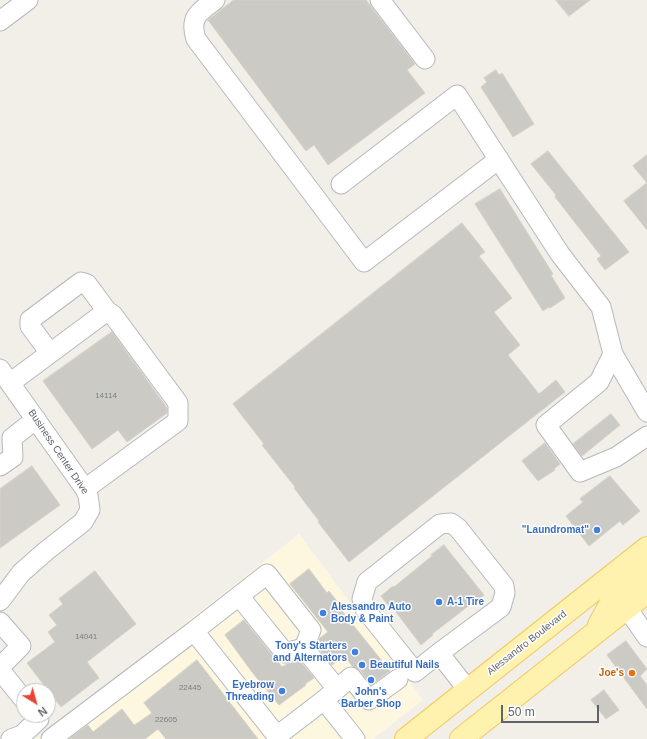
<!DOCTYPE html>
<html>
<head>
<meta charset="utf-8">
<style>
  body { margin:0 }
  #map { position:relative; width:647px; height:739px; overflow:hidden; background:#f1efe8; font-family:Helvetica,sans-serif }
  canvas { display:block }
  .north { position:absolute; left:16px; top:683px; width:40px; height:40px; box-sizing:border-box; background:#fff; border:1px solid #bfc1c3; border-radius:50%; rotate:143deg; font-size:11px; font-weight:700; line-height:16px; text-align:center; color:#5f6368 }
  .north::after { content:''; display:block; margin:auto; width:14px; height:18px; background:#ea4335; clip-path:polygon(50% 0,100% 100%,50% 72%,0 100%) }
  .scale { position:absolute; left:501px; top:705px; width:98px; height:18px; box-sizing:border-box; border:2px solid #5f6368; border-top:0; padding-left:5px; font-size:12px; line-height:14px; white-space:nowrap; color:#5f6368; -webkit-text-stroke:3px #fff; paint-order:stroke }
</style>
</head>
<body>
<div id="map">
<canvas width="647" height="739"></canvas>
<div class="north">N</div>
<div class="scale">50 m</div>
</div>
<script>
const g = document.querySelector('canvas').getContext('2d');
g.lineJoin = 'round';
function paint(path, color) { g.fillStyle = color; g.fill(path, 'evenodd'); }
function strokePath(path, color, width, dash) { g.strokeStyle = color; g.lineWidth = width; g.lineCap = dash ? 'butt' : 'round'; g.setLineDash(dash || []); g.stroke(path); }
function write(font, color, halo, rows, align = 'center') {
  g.font = font + ' Helvetica,sans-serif'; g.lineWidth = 3; g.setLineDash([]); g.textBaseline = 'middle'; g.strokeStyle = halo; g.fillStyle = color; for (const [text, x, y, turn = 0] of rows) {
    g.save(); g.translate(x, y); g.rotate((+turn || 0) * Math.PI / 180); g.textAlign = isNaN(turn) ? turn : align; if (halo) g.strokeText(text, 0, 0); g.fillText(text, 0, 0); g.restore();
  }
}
paint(new Path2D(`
  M 299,534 L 423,700 L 373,739 L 37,739 Z`), '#fef7e0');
const building = new Path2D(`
  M 234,0 L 366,0 L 415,64 L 407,70 L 425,93 L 328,165 L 314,145 L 306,151 L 208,20 Z
  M 556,0 L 590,0 L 569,16 Z
  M 496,70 L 499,75 L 502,73 L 534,124 L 513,137 L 481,87 L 487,82 L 484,78 Z
  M 548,151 L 629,252 L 605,270 L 597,259 L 601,256 L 555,197 L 556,195 L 531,164 Z
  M 647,155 L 647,183 L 633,166 Z
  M 647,183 L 647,230 L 624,201 Z
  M 500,189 L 553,274 L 551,275 L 565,298 L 550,308 L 549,307 L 543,311 L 475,204 Z
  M 462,223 L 485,252 L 479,256 L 512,298 L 494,312 L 520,345 L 508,355 L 539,394 L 556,380 L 565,392 L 349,562 L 318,522 L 319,521 L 294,488 L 295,487 L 262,445 L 264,444 L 233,404 Z
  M 112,332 L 167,408 L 167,413 L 127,442 L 118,430 L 92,449 L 43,381 Z
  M 611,414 L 620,425 L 582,456 L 573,444 Z
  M 545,443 L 560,464 L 554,469 L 555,470 L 538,481 L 522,461 Z
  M 32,466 L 60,505 L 0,548 L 0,489 Z
  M 610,476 L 640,511 L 623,525 L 620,521 L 589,546 L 566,516 L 583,502 L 580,499 Z
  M 444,545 L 484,595 L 471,605 L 471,604 L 432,634 L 433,635 L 421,645 L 393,608 L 391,609 L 381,596 L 393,586 L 394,587 L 432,556 L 431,555 Z
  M 309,569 L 327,593 L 329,591 L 339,604 L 337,605 L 390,671 L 371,685 L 360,670 L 353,667 L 344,655 L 332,665 L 317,646 L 320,638 L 328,632 L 290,584 Z
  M 95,571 L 136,624 L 87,662 L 99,678 L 61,707 L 27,663 L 55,642 L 48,632 L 57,625 L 49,615 L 63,604 L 59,599 Z
  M 244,620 L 282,667 L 287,664 L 300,661 L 314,678 L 305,684 L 306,685 L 279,705 L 252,672 L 225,635 Z
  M 626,641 L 647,669 L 640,676 L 647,685 L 647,709 L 607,655 Z
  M 197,660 L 258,739 L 166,739 L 158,729 L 145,739 L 69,739 L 88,725 L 93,732 L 122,709 L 134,725 L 136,724 L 152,713 L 144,703 Z
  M 604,690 L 619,710 L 606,719 L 591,700 Z`);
paint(building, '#cccac5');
strokePath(building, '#d6d1c6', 1);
const minor = new Path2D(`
  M 215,0 C 199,12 189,17 196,39 L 364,262 L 499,159
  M 380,0 L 425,59
  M 0,21 L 28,0
  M 341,184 L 457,95 L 560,254 L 601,307 L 613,354 L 647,412
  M 50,353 L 30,326 L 30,320 L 81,282 L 87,284 L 107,311
  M 613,354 L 599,382 L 546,425 L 580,472 L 616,457 L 647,436
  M 0,369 L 85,489 L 88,495 L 90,510 L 83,522 L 46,551 L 21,573 L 0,601
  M 10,383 L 107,311 L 113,315 L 178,403 L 178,421 L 85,489
  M 0,466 L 13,457 L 12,438 L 36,419
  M 239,596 L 285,653 L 304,648
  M 627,608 L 647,637
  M 0,622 L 21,646 L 0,667
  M 194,631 L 267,574 L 311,630 L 304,648 L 337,689 L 324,700
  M 439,653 L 501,607 L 505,593 L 504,586 L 458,528 L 451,523 L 440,524 L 367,582 L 362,599 L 365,609 L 415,672 L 439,653 L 468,690
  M 0,670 L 24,700
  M 337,689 L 351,677 L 369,700 L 398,679
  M 11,739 L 22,735 L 39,719 L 36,715
  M 51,739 L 194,631 L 277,736 L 324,700 L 355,739`);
const major = new Path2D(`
  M 599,625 L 613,599 L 647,572
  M 406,739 L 647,548
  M 461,739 L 647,592`);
strokePath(minor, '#b5b8bc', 21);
strokePath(major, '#f2c960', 24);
strokePath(minor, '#fff', 19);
strokePath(major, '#fff2af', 22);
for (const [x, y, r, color] of [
  [597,530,4,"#3f7fe0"],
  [439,602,4,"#3f7fe0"],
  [323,613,4,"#3f7fe0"],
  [355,652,4,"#3f7fe0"],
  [362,665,4,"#3f7fe0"],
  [632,673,4,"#e8710a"],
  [371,680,4,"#3f7fe0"],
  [282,691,4,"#3f7fe0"]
]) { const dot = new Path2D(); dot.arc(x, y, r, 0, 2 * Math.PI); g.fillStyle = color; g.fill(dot); strokePath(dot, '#fff', 1.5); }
write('8px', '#7a7d7f', null, [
  ["14114",106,396],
  ["14041",86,637],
  ["22445",190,688],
  ["22605",166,720]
]);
write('10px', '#5f6368', '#fff', [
  ["Business Center Drive",58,452,56],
  ["Alessandro Boulevard",527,643,-38]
]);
write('bold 10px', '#366cbe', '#fff', [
  ["\"Laundromat\"",589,530],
  ["A-1 Tire",447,602,"left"],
  ["Alessandro Auto",331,607,"left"],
  ["Body & Paint",331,619,"left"],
  ["Tony's Starters",347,646],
  ["and Alternators",347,658],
  ["Beautiful Nails",370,665,"left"],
  ["Eyebrow",274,685],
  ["Threading",274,697],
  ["John's",371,692,"center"],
  ["Barber Shop",371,704,"center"]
], 'right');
write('bold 10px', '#c56008', '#fff', [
  ["Joe's",624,673]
], 'right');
</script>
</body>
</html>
